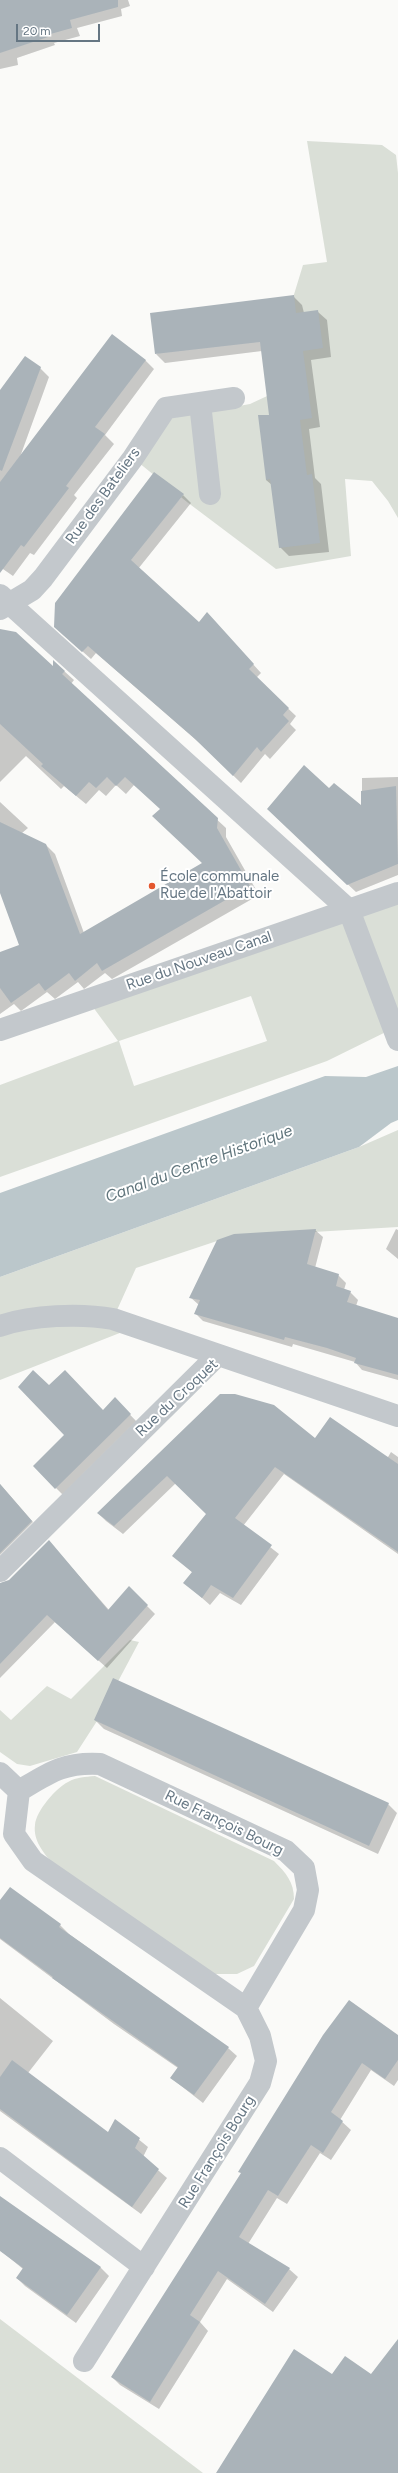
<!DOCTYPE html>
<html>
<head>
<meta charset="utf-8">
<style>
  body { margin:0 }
  #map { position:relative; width:398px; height:2473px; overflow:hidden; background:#fafaf8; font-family:Figtree,sans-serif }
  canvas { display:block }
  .scale { position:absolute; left:16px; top:24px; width:84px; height:18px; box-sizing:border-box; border:2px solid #657683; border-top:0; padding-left:5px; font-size:12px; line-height:14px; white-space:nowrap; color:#657683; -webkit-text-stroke:3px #fff; paint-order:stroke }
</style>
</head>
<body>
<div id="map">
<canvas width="398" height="2473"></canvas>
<div class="scale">20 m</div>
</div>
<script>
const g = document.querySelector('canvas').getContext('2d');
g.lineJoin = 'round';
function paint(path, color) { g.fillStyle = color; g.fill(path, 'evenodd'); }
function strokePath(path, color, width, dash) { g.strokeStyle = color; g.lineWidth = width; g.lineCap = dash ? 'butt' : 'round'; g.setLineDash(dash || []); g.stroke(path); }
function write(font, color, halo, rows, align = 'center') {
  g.font = font + ' Figtree,sans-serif'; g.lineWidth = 4; g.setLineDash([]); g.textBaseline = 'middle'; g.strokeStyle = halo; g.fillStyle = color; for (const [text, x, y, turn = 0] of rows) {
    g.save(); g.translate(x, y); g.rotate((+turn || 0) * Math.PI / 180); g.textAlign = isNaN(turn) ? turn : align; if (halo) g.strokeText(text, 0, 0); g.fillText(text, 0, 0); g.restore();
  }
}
paint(new Path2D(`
  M 307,141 L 382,145 L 396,155 L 398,173 L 398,518 L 388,501 L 372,481 L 345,479 L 351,556 L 276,569 L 187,502 L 133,458 L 166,419 L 250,404 L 280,390 L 292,301 L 303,265 L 327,262 Z
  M 398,893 L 398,1026 L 327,1061 L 0,1177 L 0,1085 L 118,1041 L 87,999 ZM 251,996 L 267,1041 L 134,1086 L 119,1041 Z
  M 398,1130 L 398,1227 L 229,1237 L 136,1268 L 113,1319 L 135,1327 L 0,1380 L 0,1277 L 359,1147 Z
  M 130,1640 L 139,1642 L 97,1721 L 77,1752 L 30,1766 L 17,1764 L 0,1752 L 0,1710 L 11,1720 L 47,1686 L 71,1699 Z
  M 95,1776 L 274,1861 C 286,1873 294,1882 294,1899 L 254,1966 L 237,1974 L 213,1974 L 52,1863 C 43,1852 33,1840 35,1825 C 36,1811 56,1788 68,1782 C 77,1777 85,1777 95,1776 Z
  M 0,2319 L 203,2473 L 0,2473 Z`), '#dadfd7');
paint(new Path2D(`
  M 398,1066 L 398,1120 L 391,1123 L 359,1147 L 0,1277 L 0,1193 L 325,1076 L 366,1077 Z`), '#bbc7cb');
paint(new Path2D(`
  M 0,0 L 128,0 L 130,6 L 121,9 L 122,16 L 77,28 L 80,36 L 54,43 L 55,45 L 17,58 L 18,65 L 0,69 Z
  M 293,296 L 302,305 L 304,313 L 318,312 L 327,320 L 331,357 L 311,360 L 320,427 L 309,429 L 315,478 L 321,484 L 329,552 L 289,556 L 280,547 L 272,485 L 266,480 L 270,416 L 262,351 L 165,363 L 156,354 Z
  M 145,360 L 154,369 L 105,435 L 114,444 L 74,495 L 77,498 L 34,555 L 30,553 L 13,576 L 0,567 L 0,392 L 40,368 L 49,377 L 20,457 Z
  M 183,495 L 191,503 L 138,569 L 199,624 L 215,622 L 261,673 L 256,678 L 296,716 L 290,724 L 296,730 L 270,759 L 265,754 L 241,783 L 203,746 L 96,653 L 91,659 L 64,635 Z
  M 0,634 L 54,668 L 54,662 L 74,680 L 71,684 L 226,828 L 226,837 L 259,895 L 112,979 L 105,973 L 84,989 L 78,982 L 55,999 L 47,992 L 21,1011 L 14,1004 L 0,1014 L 0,953 L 20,946 L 0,890 L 0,802 L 28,828 L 22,833 L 46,845 L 55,854 L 84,933 L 203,864 L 161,809 L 134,785 L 126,794 L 116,785 L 106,796 L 99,790 L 86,804 L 64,786 L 61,789 L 26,756 L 0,782 Z
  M 398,777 L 398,875 L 356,892 L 276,817 L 329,790 L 362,808 L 362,778 Z
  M 396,1229 L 398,1230 L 398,1259 L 386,1249 Z
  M 315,1230 L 323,1237 L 315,1268 L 338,1275 L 346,1283 L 344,1290 L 350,1292 L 358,1300 L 356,1306 L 398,1319 L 398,1380 L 362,1370 L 355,1362 L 293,1344 L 292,1347 L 203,1321 L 195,1313 L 199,1305 L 190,1297 Z
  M 49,1386 L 103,1411 L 115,1399 L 137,1422 L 64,1496 L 34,1466 L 65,1435 Z
  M 220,1395 L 315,1439 L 388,1457 L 391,1452 L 398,1457 L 398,1554 L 284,1474 L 243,1526 L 279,1554 L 241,1605 L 220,1593 L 210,1605 L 185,1583 L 193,1573 L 174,1556 L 207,1514 L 176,1483 L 123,1534 L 106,1521 L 98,1513 Z
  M 0,1484 L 33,1522 L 0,1555 Z
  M 59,1553 L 109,1610 L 129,1588 L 155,1614 L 107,1668 L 55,1622 L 0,1678 L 0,1600 Z
  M 95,1720 L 388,1804 L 397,1813 L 378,1854 L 104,1729 Z
  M 10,1888 L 60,1925 L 69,1934 L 228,2048 L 237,2056 L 203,2103 L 171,2078 L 178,2068 L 114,2024 L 0,1939 L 0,1902 Z
  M 0,1998 L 53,2041 L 28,2073 L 109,2134 L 116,2121 L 148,2147 L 143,2157 L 167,2178 L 141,2214 L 0,2111 Z
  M 324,2036 L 398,2036 L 398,2080 L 394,2086 L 371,2070 L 340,2120 L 351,2130 L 331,2160 L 320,2153 L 287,2204 L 277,2198 L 248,2244 L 289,2269 L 298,2277 L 273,2312 L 227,2279 L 200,2322 L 208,2331 L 159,2409 L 120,2385 L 112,2377 L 242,2173 Z
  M 0,2197 L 101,2268 L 109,2276 L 76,2323 L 25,2286 L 17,2278 L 23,2269 L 0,2250 Z`), '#0003');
paint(new Path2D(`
  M 0,0 L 118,0 L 118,7 L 70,20 L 72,28 L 47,35 L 48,37 L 0,53 Z
  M 294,295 L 296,313 L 318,310 L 323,348 L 303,351 L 312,418 L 300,420 L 307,475 L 312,474 L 320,543 L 279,548 L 270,479 L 266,480 L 258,415 L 269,415 L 260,342 L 155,354 L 150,313 Z
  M 112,334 L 146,360 L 95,427 L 105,434 L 66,486 L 69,488 L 24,547 L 21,545 L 0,573 L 0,482 Z
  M 25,356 L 41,367 L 2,471 L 0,470 L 0,390 Z
  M 154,472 L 184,494 L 131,560 L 199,622 L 207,612 L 254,664 L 249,669 L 289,708 L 283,715 L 289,721 L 261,752 L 257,747 L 233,776 L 194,738 L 88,646 L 82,652 L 54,627 L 55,603 Z
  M 0,629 L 16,632 L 53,666 L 53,660 L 65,671 L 62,674 L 218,818 L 217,828 L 250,886 L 102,971 L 97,963 L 75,981 L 69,973 L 45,991 L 39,983 L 11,1003 L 0,988 L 0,952 L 19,945 L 0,893 L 0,822 L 46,844 L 80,934 L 202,863 L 152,816 L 160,809 L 125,777 L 116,786 L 107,777 L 96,788 L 89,782 L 76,796 L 41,766 L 43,764 L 0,724 Z
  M 304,765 L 329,788 L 334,783 L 361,805 L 361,791 L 396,786 L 398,864 L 347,885 L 267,809 Z
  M 316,1229 L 307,1264 L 339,1274 L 336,1286 L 351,1291 L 347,1302 L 398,1318 L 398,1375 L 354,1363 L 356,1358 L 327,1348 L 285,1337 L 284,1340 L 194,1314 L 200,1300 L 189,1298 L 217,1240 L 234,1234 Z
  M 33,1370 L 49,1385 L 65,1370 L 103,1410 L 115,1397 L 131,1414 L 55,1489 L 33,1466 L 64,1435 L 18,1387 Z
  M 220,1394 L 235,1394 L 274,1405 L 315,1438 L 330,1417 L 398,1464 L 398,1552 L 275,1467 L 235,1518 L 272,1545 L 233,1598 L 211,1585 L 202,1598 L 183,1583 L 192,1572 L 172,1556 L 206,1514 L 167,1476 L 114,1526 L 97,1513 Z
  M 0,1484 L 32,1521 L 0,1553 Z
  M 49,1540 L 108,1610 L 129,1586 L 148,1605 L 98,1661 L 47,1615 L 0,1664 L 0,1583 L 9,1580 Z
  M 113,1678 L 389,1803 L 369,1846 L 94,1720 Z
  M 10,1887 L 61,1924 L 59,1927 L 229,2047 L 194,2095 L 170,2078 L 178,2067 L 52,1978 L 53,1977 L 0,1938 L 0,1900 Z
  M 349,2000 L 398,2035 L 398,2060 L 385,2079 L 362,2063 L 331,2112 L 343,2121 L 323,2153 L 311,2145 L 278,2196 L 268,2190 L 239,2237 L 290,2268 L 265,2304 L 218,2271 L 190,2315 L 200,2322 L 150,2402 L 111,2377 L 241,2173 L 238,2172 L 323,2035 Z
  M 12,2060 L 108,2132 L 115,2119 L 140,2138 L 135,2148 L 159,2169 L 132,2207 L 0,2109 L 0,2077 Z
  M 0,2196 L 101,2267 L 67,2315 L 16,2278 L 23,2268 L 0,2251 Z
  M 398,2339 L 398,2473 L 216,2473 L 294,2349 L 332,2374 L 345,2356 L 371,2374 Z`), '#aab3b9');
strokePath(new Path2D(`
  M 200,403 L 210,494
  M 0,595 L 349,910 L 398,1040
  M 0,609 L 32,590 L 43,578 L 133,458 L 166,408 L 234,398
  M 0,1030 L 398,893
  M 0,1326 C 31,1315 81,1313 113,1319 L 398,1416
  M 0,1571 L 217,1356
  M 0,1773 L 19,1791
  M 19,1791 L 14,1834 L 33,1861 L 246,2008 L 260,2036 L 266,2061 L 260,2083 L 84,2361
  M 19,1791 C 49,1773 63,1762 100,1764 L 286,1851 L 304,1868 L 308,1890 L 304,1910 L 246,2008
  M 0,2158 L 144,2267`), '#c3c8cc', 22);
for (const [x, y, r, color] of [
  [152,886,4,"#e4572e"]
]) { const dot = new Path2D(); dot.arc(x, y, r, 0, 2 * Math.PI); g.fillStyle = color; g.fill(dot); strokePath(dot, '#fff', 1.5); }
write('15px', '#657683', '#fff', [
  ["Rue des Bateliers",103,496,-54],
  ["Rue du Nouveau Canal",199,961,-19],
  ["Rue du Croquet",177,1398,-43],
  ["Rue François Bourg",224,1823,26],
  ["Rue François Bourg",217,2152,-58]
]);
write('15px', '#657683', '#fff', [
  ["École communale",160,877],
  ["Rue de l'Abattoir",160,894]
], 'left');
write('italic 16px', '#60757c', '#fff', [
  ["Canal du Centre Historique",199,1164,-20]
]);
</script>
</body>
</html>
